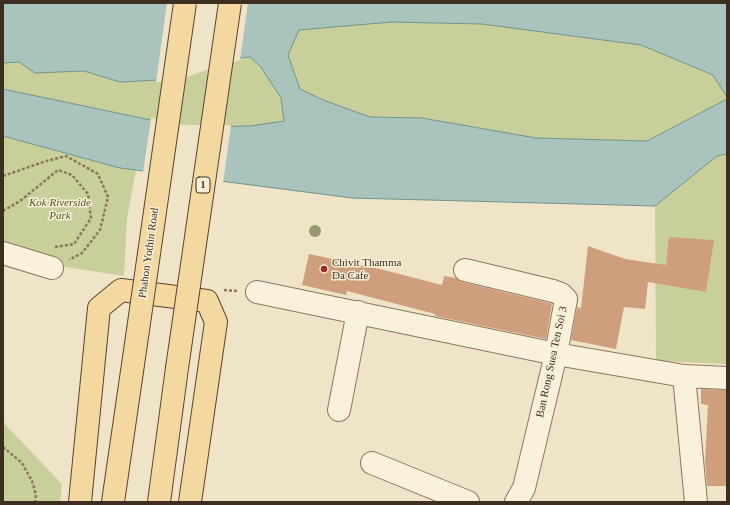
<!DOCTYPE html>
<html>
<head>
<meta charset="utf-8">
<style>
	body { margin:0 }
	#map { position:relative; width:730px; height:505px; overflow:hidden; background:#f0e4c8; font-family:Georgia,serif }
	canvas { display:block }
	.frame { position:absolute; inset:0; border:4px solid #3d2e20; pointer-events:none }
</style>
</head>
<body>
<div id="map">
<canvas width="730" height="505"></canvas>
<div class="frame"></div>
</div>
<script>
const ctx = document.querySelector('canvas').getContext('2d');
ctx.lineJoin = 'round';
function fill(path, color) { ctx.fillStyle = color; ctx.fill(path, 'evenodd'); }
const toPath = rows => new Path2D(rows.map(r => 'M' + r).join(''));
function strokePath(path, color, width, dash) { ctx.strokeStyle = color; ctx.lineWidth = width; ctx.lineCap = dash ? 'butt' : 'round'; ctx.setLineDash(dash || []); ctx.stroke(path); }
function label(font, color, halo, rows, align = 'center') {
  ctx.font = font + ' Georgia,serif'; ctx.lineWidth = 3; ctx.setLineDash([]); ctx.textBaseline = 'middle'; ctx.strokeStyle = halo; ctx.fillStyle = color; for (const [text, x, y, turn = 0] of rows) {
    ctx.save(); ctx.translate(x, y); ctx.rotate((+turn || 0) * Math.PI / 180); ctx.textAlign = isNaN(turn) ? turn : align; if (halo) ctx.strokeText(text, 0, 0); ctx.fillText(text, 0, 0); ctx.restore();
  }
}
fill(toPath([
	[392,22,482,24,641,45,713,75,727,97,727,99,647,141,536,138,422,118,370,117,323,100,300,89,288,55,299,30],
	[250,57,261,67,281,98,284,121,250,126,184,127,3,89,3,63,19,61,35,73,84,71,120,82,177,79],
	[3,136,120,168,136,170,127,219,124,276,26,261,3,252],
	[727,154,727,364,656,361,655,206,717,156],
	[3,422,62,484,60,502,3,502]
]), '#c9cf9b');
const water = toPath([
	[3,3,727,3,727,97,713,75,641,45,482,24,392,22,299,30,288,55,300,89,323,100,370,117,422,118,536,138,647,141,727,99,727,154,717,156,655,206,352,198,120,168,3,136,3,89,184,127,250,126,284,121,281,98,261,67,250,57,220,61,177,79,120,82,84,71,35,73,19,62,3,63,3,3]
]);
fill(water, '#a9c4bc');
strokePath(water, '#6f938a', 1);
fill(toPath([
	[167,3,248,3,240,60,221,63,178,81,156,82],
	[151,118,184,125,231,125,223,183,143,173]
]), '#f0e4c8');
fill(toPath([
	[669,237,714,240,706,292,648,282,645,309,624,307,616,349,571,340,577,307,581,308,588,246,625,259,666,265],
	[309,254,380,269,442,285,444,276,456,278,462,282,549,303,552,304,546,339,435,316,435,314,347,291,346,295,302,285],
	[701,389,727,390,727,486,707,486,705,461,708,405,701,404]
]), '#cf9f7d');
const minor = toPath([
	[3,253,52,268],
	[465,270,553,291,561,294,566,299,556,354,524,488,516,502],
	[257,292,556,354,684,376,727,378],
	[684,376,696,502],
	[339,410,358,312],
	[372,463,468,502]
]);
const major = toPath([
	[80,502,99,308,121,290,207,301,216,322,190,502],
	[113,502,138,330],
	[159,502,177,368]
]);
strokePath(minor, '#8d765c', 24);
strokePath(major, '#5b4430', 24);
strokePath(toPath([
	[3,176,46,161,66,156,98,174,108,197,100,230,82,253,69,260],
	[3,211,20,201,58,170,72,175,88,194,91,218,74,244,55,247],
	[224,290,237,291],
	[3,447,22,463,32,481,36,495,35,502]
]), '#8d765c', 2.5, [3, 2]);
strokePath(minor, '#faf1dc', 22);
strokePath(major, '#f3d9a0', 22);
const majorBridge = toPath([
	[138,330,185,3],
	[177,368,230,3]
]);
strokePath(majorBridge, '#5b4430', 24, []);
strokePath(majorBridge, '#f3d9a0', 22);
ctx.fillStyle = '#96986f';
for (const [x, y] of [
	[315,231]
]) { ctx.beginPath(); ctx.arc(x, y, 6, 0, 2 * Math.PI); ctx.fill(); }
for (const [x, y, r, color] of [
	[324,269,4,"#9e2a2b"]
]) { const dot = new Path2D(); dot.arc(x, y, r, 0, 2 * Math.PI); ctx.fillStyle = color; ctx.fill(dot); strokePath(dot, '#f7eed8', 1.5); }
for (const [x, y, w] of [
	[203,185,14]
]) { const box = new Path2D(); box.roundRect(x - w / 2, y - 8, w, 16, 3); ctx.fillStyle = '#f7eed8'; ctx.fill(box); strokePath(box, '#3d2e20', 1); }
label('bold 10px', '#3d2e20', null, [
	["1",203,185]
]);
label('italic 11px', '#4d5a26', '#f7eed8', [
	["Kok Riverside",60,203],
	["Park",60,216]
]);
label('11px', '#3d2e20', '#f7eed8', [
	["Phahon Yothin Road",149,253,-82],
	["Ban Rong Suea Ten Soi 3",552,362,-78]
]);
label('11px', '#3d2e20', '#f7eed8', [
	["Chivit Thamma",332,263],
	["Da Cafe",332,276]
], 'left');
</script>
</body>
</html>
